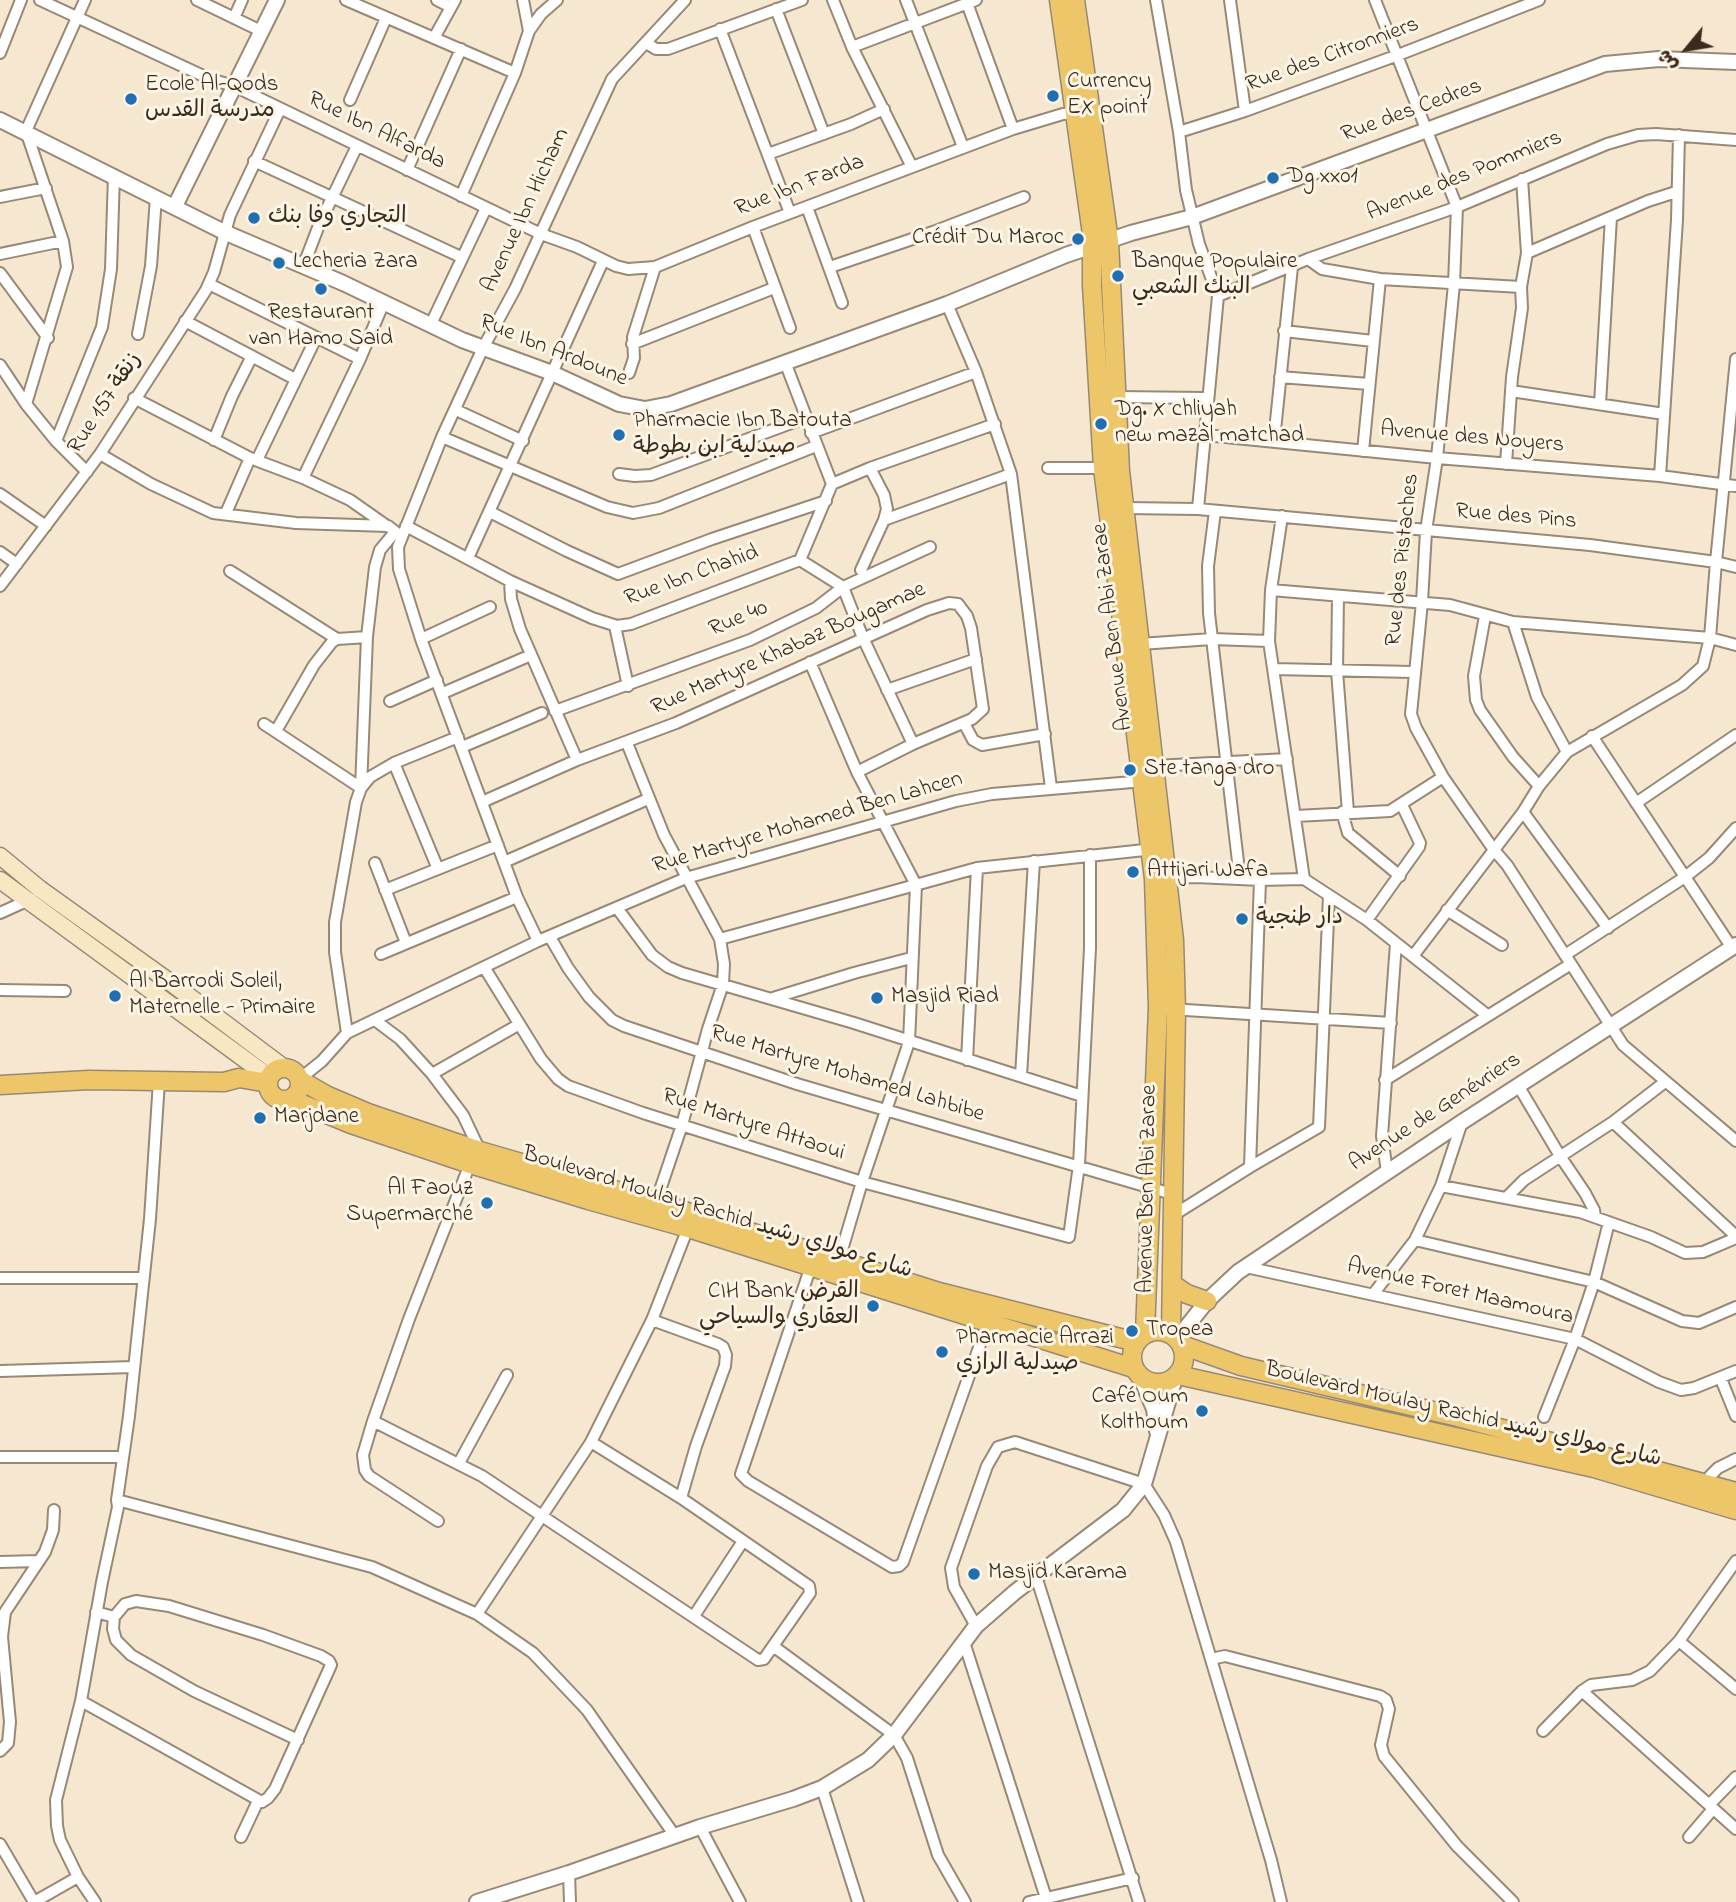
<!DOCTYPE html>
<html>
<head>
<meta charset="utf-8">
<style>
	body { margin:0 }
	#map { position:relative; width:1736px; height:1902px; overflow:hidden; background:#f6e8d0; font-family:"Indie Flower","Playpen Sans Arabic",sans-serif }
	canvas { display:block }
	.north { position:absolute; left:1652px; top:14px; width:70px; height:70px; -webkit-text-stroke:5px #fcf5e5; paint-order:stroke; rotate:240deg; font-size:19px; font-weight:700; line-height:28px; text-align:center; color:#3b2a1e }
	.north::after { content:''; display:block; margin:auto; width:24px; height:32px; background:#3b2a1e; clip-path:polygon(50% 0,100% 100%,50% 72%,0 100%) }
</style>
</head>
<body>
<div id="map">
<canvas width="1736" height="1902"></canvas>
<div class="north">ش</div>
</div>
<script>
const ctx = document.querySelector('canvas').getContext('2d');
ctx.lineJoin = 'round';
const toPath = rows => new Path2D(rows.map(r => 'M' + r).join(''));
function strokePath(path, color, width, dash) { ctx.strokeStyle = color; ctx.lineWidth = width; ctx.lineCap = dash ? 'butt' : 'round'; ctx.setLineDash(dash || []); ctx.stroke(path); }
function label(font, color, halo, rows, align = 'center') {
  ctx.font = font + ' "Indie Flower","Playpen Sans Arabic",sans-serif'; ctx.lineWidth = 6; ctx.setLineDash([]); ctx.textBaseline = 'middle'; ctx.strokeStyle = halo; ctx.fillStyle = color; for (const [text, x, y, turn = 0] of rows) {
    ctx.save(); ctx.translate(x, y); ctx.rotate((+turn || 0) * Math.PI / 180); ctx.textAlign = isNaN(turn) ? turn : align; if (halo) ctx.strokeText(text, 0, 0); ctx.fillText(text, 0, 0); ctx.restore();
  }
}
const minor = toPath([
	[40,0,210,79,234,86,541,234,577,247,616,266,628,269,655,267,753,227,1013,129,1063,114,1075,113],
	[197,0,261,31],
	[346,0,515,73],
	[437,0,451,7],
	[523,0,529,31],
	[833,0,852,47,912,167],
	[906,0,963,147],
	[1156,0,1179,132,1186,190,1199,244,1218,296,1198,509],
	[1230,0,1245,111],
	[1375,0,1457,207,1454,284,1437,458,1426,531,1422,602,1411,714,1416,728,1443,777,1494,850,1507,865,1565,955],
	[967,3,1013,129],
	[776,9,824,134],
	[234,18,242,0],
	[720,29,790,213],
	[434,38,455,0],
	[646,43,656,49,668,49,802,0],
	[852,47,976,0],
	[0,53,21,0],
	[350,100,386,18],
	[1179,132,1245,111,1398,55,1539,0],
	[768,154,851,124,884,109],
	[254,161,461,257],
	[407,170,461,49],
	[461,196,515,73,529,31,541,14,557,0],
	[0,197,46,188],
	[807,207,842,303],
	[753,227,790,328],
	[1527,253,1648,201,1676,192],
	[0,254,63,241],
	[1308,259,1322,269,1380,279,1521,287],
	[303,267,319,225,357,146],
	[830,267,933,232,1024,197],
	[0,273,48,338],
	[209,284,360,359],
	[1218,296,1308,259,1457,207,1607,144,1638,135,1656,134,1736,140],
	[947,304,976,372,1011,474,1051,788],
	[185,321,295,379],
	[431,324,486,208],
	[1284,331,1373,341],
	[138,334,151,266,156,197],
	[632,344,774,288],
	[0,365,26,404,56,441,87,472],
	[629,373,634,358,633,337,655,267],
	[1280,377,1369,384],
	[1511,391,1664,414],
	[1115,397,1206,398],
	[134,398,250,458,303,478,350,500,387,526],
	[26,404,67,267,63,241,26,131,85,0],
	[1600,404,1611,217],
	[456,410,523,441],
	[811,433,976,372],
	[1205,435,1437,458,1660,476,1736,486],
	[442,437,607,507,633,513,659,508,816,446],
	[214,440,232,396,252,356],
	[1274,440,1292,267],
	[56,441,102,327,111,269,114,175],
	[1363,451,1380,279],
	[100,454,151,484,213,513,296,523,388,526,402,537],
	[257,460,316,338],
	[1506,464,1512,377,1522,308,1521,287,1527,253,1522,179],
	[1048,468,1103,468],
	[619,474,635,476,651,475,805,418],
	[1660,476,1677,220,1679,135],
	[303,478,360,359,384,302],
	[832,484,870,468,995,424],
	[0,494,46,526],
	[1125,508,1198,509,1590,545,1716,562,1736,567],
	[1215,511,1208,566,1209,613,1240,879],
	[490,512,567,551,618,574,712,539,826,501],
	[226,513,250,458],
	[1282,516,1271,590,1269,641,1304,879],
	[884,520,1011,474],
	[406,526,510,581,592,618,617,626,631,624,800,560,832,484,785,362],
	[0,552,17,564],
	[468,558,603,261],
	[800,560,843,587,863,638,913,744],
	[861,570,884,520,887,509,884,495,870,468],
	[230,571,337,639],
	[510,581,511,599,520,629,577,760],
	[0,586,100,454,206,290,214,272,230,215,280,109],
	[1271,590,1450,605,1513,622,1710,638,1736,645],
	[1338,597,1337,671,1348,812],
	[1485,616,1474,676,1476,700,1480,710,1513,757,1539,786],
	[1513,622,1537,697,1567,752],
	[615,626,628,686],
	[421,639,490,607],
	[1140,644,1212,639,1269,641],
	[810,662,857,772,916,885,909,1042,862,1182,839,1260],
	[1273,669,1413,672],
	[887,690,976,659],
	[443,693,531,655],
	[390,701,437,680],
	[555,711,750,640,816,608,843,587,930,547],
	[964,723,973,740,982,745,1045,734],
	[264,724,361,788],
	[276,731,314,665,332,642,337,639,367,637],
	[1592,736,1732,948],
	[627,743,664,835,720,939,724,964,723,984,708,1029,682,1125,656,1202],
	[462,747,542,713],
	[394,763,438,869],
	[1155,766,1287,759],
	[361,788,367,637,375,567,380,550,395,532],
	[482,802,577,760,676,723,927,610,949,603,958,604,967,616,971,628,983,709,972,719,913,744,857,772],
	[1636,803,1736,735],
	[1342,812,1348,833,1400,876],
	[1523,812,1608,928],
	[1296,816,1390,811,1443,777],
	[504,862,648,799],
	[375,863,406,943],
	[1163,878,1196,877,1260,880,1304,879],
	[1304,879,1367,920,1487,1015],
	[385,890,498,845],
	[617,908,652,955,668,967,682,973,854,1023,1082,1096],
	[1447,910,1502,945],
	[0,913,31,899],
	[1367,920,1419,847,1420,843,1402,805],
	[550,937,568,968,589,997,612,1020,624,1026,797,1084,1172,1194],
	[720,939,977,868,1154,849],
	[538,941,517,897,421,639,399,569,398,547,442,437,483,348,515,289,612,79,685,0],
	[381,954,517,897],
	[1413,956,1523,812,1539,786,1567,752,1682,685,1703,666,1710,638,1716,562,1736,359],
	[1571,964,1623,1045,1736,1141],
	[484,967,541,1059,558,1079,568,1086,643,1113,862,1182,1069,1237,1079,1165,1090,948,1090,855],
	[0,990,65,991],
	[773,998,854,973,911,958],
	[1170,1009,1391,1023],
	[376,1021,400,1039,432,1074,463,1115,480,1151],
	[347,1033,335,952,335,922,356,802,361,788,370,777,394,763,458,737],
	[967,1060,977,868],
	[432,1074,518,1025],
	[299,1076,307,1073,322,1061,347,1033,538,941,686,878,956,801,992,794,1144,781],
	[1021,1076,1034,861],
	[1385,1080,1571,964,1565,955,1685,877,1709,858,1736,828],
	[1519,1087,1560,1156,1585,1193,1594,1210,1595,1217],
	[1613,1122,1736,1236],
	[1250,1167,1260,880],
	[1387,1172,1382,1136,1396,943],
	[1441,1186,1580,1212,1651,1237,1685,1253,1703,1252,1736,1238],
	[1506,1198,1524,1180,1613,1122,1665,1082],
	[1172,1216,1250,1167,1319,1127,1329,896],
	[1415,1240,1594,1282,1682,1321,1699,1323,1736,1307],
	[811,1266,741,1474,748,1481,892,1567,899,1566,903,1562,988,1322],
	[1246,1267,1575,1339,1659,1382,1681,1390,1694,1388,1736,1371],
	[0,1278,142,1278],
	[1374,1293,1415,1240,1441,1186,1462,1122],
	[652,1320,718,1344,723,1347,726,1355,725,1366,696,1446,681,1498],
	[0,1371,134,1367],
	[1721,1379,1736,1416],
	[1544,1417,1575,1339,1594,1282,1609,1222],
	[373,1421,482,1476,758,1660,764,1659,810,1593,809,1586,681,1498,591,1442],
	[0,1457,123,1457],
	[459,1463,507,1375],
	[1708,1484,1710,1476,1718,1468,1736,1459],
	[117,1500,372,1567,477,1614,533,1653,587,1710,675,1836],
	[438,1521,369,1476,365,1470,363,1455,373,1421,409,1319,470,1164],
	[1736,1561,1679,1641,1650,1671,1632,1680,1591,1685,1582,1691,1736,1829],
	[0,1562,38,1561],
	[1036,1576,1139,1902],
	[477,1614,591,1442,652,1320,688,1228],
	[694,1616,743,1541],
	[114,1617,113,1629,116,1640,131,1655,194,1691,298,1740],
	[976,1626,954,1587,951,1568,987,1466,998,1447,1015,1442,1144,1484,1164,1515,1176,1542,1271,1860,1281,1902],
	[1679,1641,1736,1689],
	[964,1642,1046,1898],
	[773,1646,894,1735,907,1758,938,1855,965,1902],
	[1211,1659,1225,1656,1380,1696,1386,1700,1389,1709,1381,1745,1384,1756,1457,1846,1513,1902],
	[81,1701,262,1802,268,1798,275,1789,331,1665,329,1661,321,1656,263,1635,169,1606,136,1601,125,1604,114,1617,96,1612],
	[1543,1731,1582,1691],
	[0,1751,8,1743,10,1722,2,1637,5,1612,45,1552,53,1530,54,1510],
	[822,1788,858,1902],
	[1709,1805,1736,1777],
	[700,1827,740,1902],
	[241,1837,258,1801],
	[1689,1837,1713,1809],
	[0,1844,34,1902],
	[569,1873,570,1902],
	[34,1902,78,1877],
	[95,1902,78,1877,60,1840,57,1826,56,1800,81,1701,102,1582,118,1507,117,1500,129,1416,150,1219,159,1081],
	[1029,1902,1133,1878]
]);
const tertiary = toPath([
	[0,120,224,232,343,283,462,340,552,373,619,404,645,409,671,404,947,304,1066,255,1131,233,1192,217,1605,64,1659,59,1736,62],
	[175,206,277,0],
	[1177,1339,1207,1301,1238,1272,1462,1122,1736,945],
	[1141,1378,1154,1409,1157,1431],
	[477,1902,569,1873,700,1827,793,1799,822,1788,868,1760,894,1735,976,1626,1015,1592,1123,1510,1144,1484,1175,1378]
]);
const secondary = toPath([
	[0,856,40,889,174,985,283,1067],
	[0,880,269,1077]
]);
const primary = toPath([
	[1059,0,1092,234,1092,285,1103,468,1154,879,1158,1007,1145,1333],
	[1075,0,1109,241,1120,471,1174,940,1176,1009,1171,1334],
	'268 1084a16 16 0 1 1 32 0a16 16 0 1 1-32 0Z',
	[300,1080,328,1096,368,1113,480,1151,656,1202,939,1292,1136,1342],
	[0,1085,89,1080,224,1082,239,1078,268,1083],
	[290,1099,351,1124,470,1164,588,1200,688,1228,1133,1368],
	[1172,1284,1187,1294,1207,1301],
	'1132 1357a26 26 0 1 1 52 0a26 26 0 1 1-52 0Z',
	[1182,1345,1241,1366,1458,1417,1736,1492],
	[1178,1375,1594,1468,1736,1510]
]);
strokePath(minor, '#988977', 14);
strokePath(tertiary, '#988977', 18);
strokePath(secondary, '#988977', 19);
strokePath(primary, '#988977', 21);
strokePath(minor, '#fff', 10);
strokePath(tertiary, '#fff', 14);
strokePath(secondary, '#f7e8c3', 16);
strokePath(primary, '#ecc669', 18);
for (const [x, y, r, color] of [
	[1053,96,7,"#1f6fb2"],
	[131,99,7,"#1f6fb2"],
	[1273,178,7,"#1f6fb2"],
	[254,218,7,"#1f6fb2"],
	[1078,239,7,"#1f6fb2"],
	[279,263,7,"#1f6fb2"],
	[1118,276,7,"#1f6fb2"],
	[321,289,7,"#1f6fb2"],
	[1101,424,7,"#1f6fb2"],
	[619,435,7,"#1f6fb2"],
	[1130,770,7,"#1f6fb2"],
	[1133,872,7,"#1f6fb2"],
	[1242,919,7,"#1f6fb2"],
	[115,996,7,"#1f6fb2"],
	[877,998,7,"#1f6fb2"],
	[260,1118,7,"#1f6fb2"],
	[487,1203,7,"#1f6fb2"],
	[873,1306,7,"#1f6fb2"],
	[1132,1331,7,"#1f6fb2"],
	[942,1352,7,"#1f6fb2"],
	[1202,1411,7,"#1f6fb2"],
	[974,1574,7,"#1f6fb2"]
]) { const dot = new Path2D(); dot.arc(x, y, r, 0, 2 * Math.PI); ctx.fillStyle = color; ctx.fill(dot); strokePath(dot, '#fcf5e5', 2.5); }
label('23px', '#3b2a1e', '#fcf5e5', [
	["Rue des Citronniers",1333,56,-20],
	["Rue des Cedres",1412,112,-20],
	["Rue Ibn Alfarda",376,132,26],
	["Avenue des Pommiers",1465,177,-22],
	["Rue Ibn Farda",800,187,-21],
	["Avenue Ibn Hicham",527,211,-65],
	["Rue Ibn Ardoune",553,352,22],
	["Rue 157 زنقة",106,404,-57],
	["Avenue des Noyers",1472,439,5],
	["Rue des Pins",1516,518,5],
	["Rue des Pistaches",1404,560,-84],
	["Rue Ibn Chahid",692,577,-20],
	["Rue 40",739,620,-23],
	["Avenue Ben Abi Zarae",1114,627,-97],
	["Rue Martyre Khabaz Bougamae",789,650,-24],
	["Rue Martyre Mohamed Ben Lahcen",808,824,-16],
	["Rue Martyre Mohamed Lahbibe",847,1075,17],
	["Avenue de Genévriers",1436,1113,-33],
	["Rue Martyre Attaoui",753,1126,18],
	["Avenue Ben Abi Zarae",1149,1189,-89],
	["Boulevard Moulay Rachid شارع مولاي رشيد",717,1214,17],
	["Avenue Foret Maamoura",1460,1293,13],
	["Boulevard Moulay Rachid شارع مولاي رشيد",1463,1416,13]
]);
label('23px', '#3b2a1e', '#fcf5e5', [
	["Currency",1067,83],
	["EX point",1067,109],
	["Ecole Al-Qods",145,86],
	["مدرسة القدس",145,112],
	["Dg xx01",1287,178],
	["التجاري وفا بنك",268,218],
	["Crédit Du Maroc",1064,239,"right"],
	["Lecheria Zara",293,263],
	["Banque Populaire",1132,263],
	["البنك الشعبي",1132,289],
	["Restaurant",321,314,"center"],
	["van Hamo Said",321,340,"center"],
	["Dg. X chliyah",1115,411],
	["new mazal matchad",1115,437],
	["Pharmacie Ibn Batouta",633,422],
	["صيدلية ابن بطوطة",633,448],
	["Ste tanga dro",1144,770],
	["Attijari Wafa",1147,872],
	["دار طنجية",1256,919],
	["Al Barrodi Soleil,",129,983],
	["Maternelle - Primaire",129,1009],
	["Masjid Riad",891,998],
	["Marjdane",274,1118],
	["Al Faouz",473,1190,"right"],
	["Supermarché",473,1216,"right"],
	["CIH Bank القرض",859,1293,"right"],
	["العقاري والسياحي",859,1319,"right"],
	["Tropea",1146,1331],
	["Pharmacie Arrazi",956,1339],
	["صيدلية الرازي",956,1365],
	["Café Oum",1188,1398,"right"],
	["Kolthoum",1188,1424,"right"],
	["Masjid Karama",988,1574]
], 'left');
</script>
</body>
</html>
